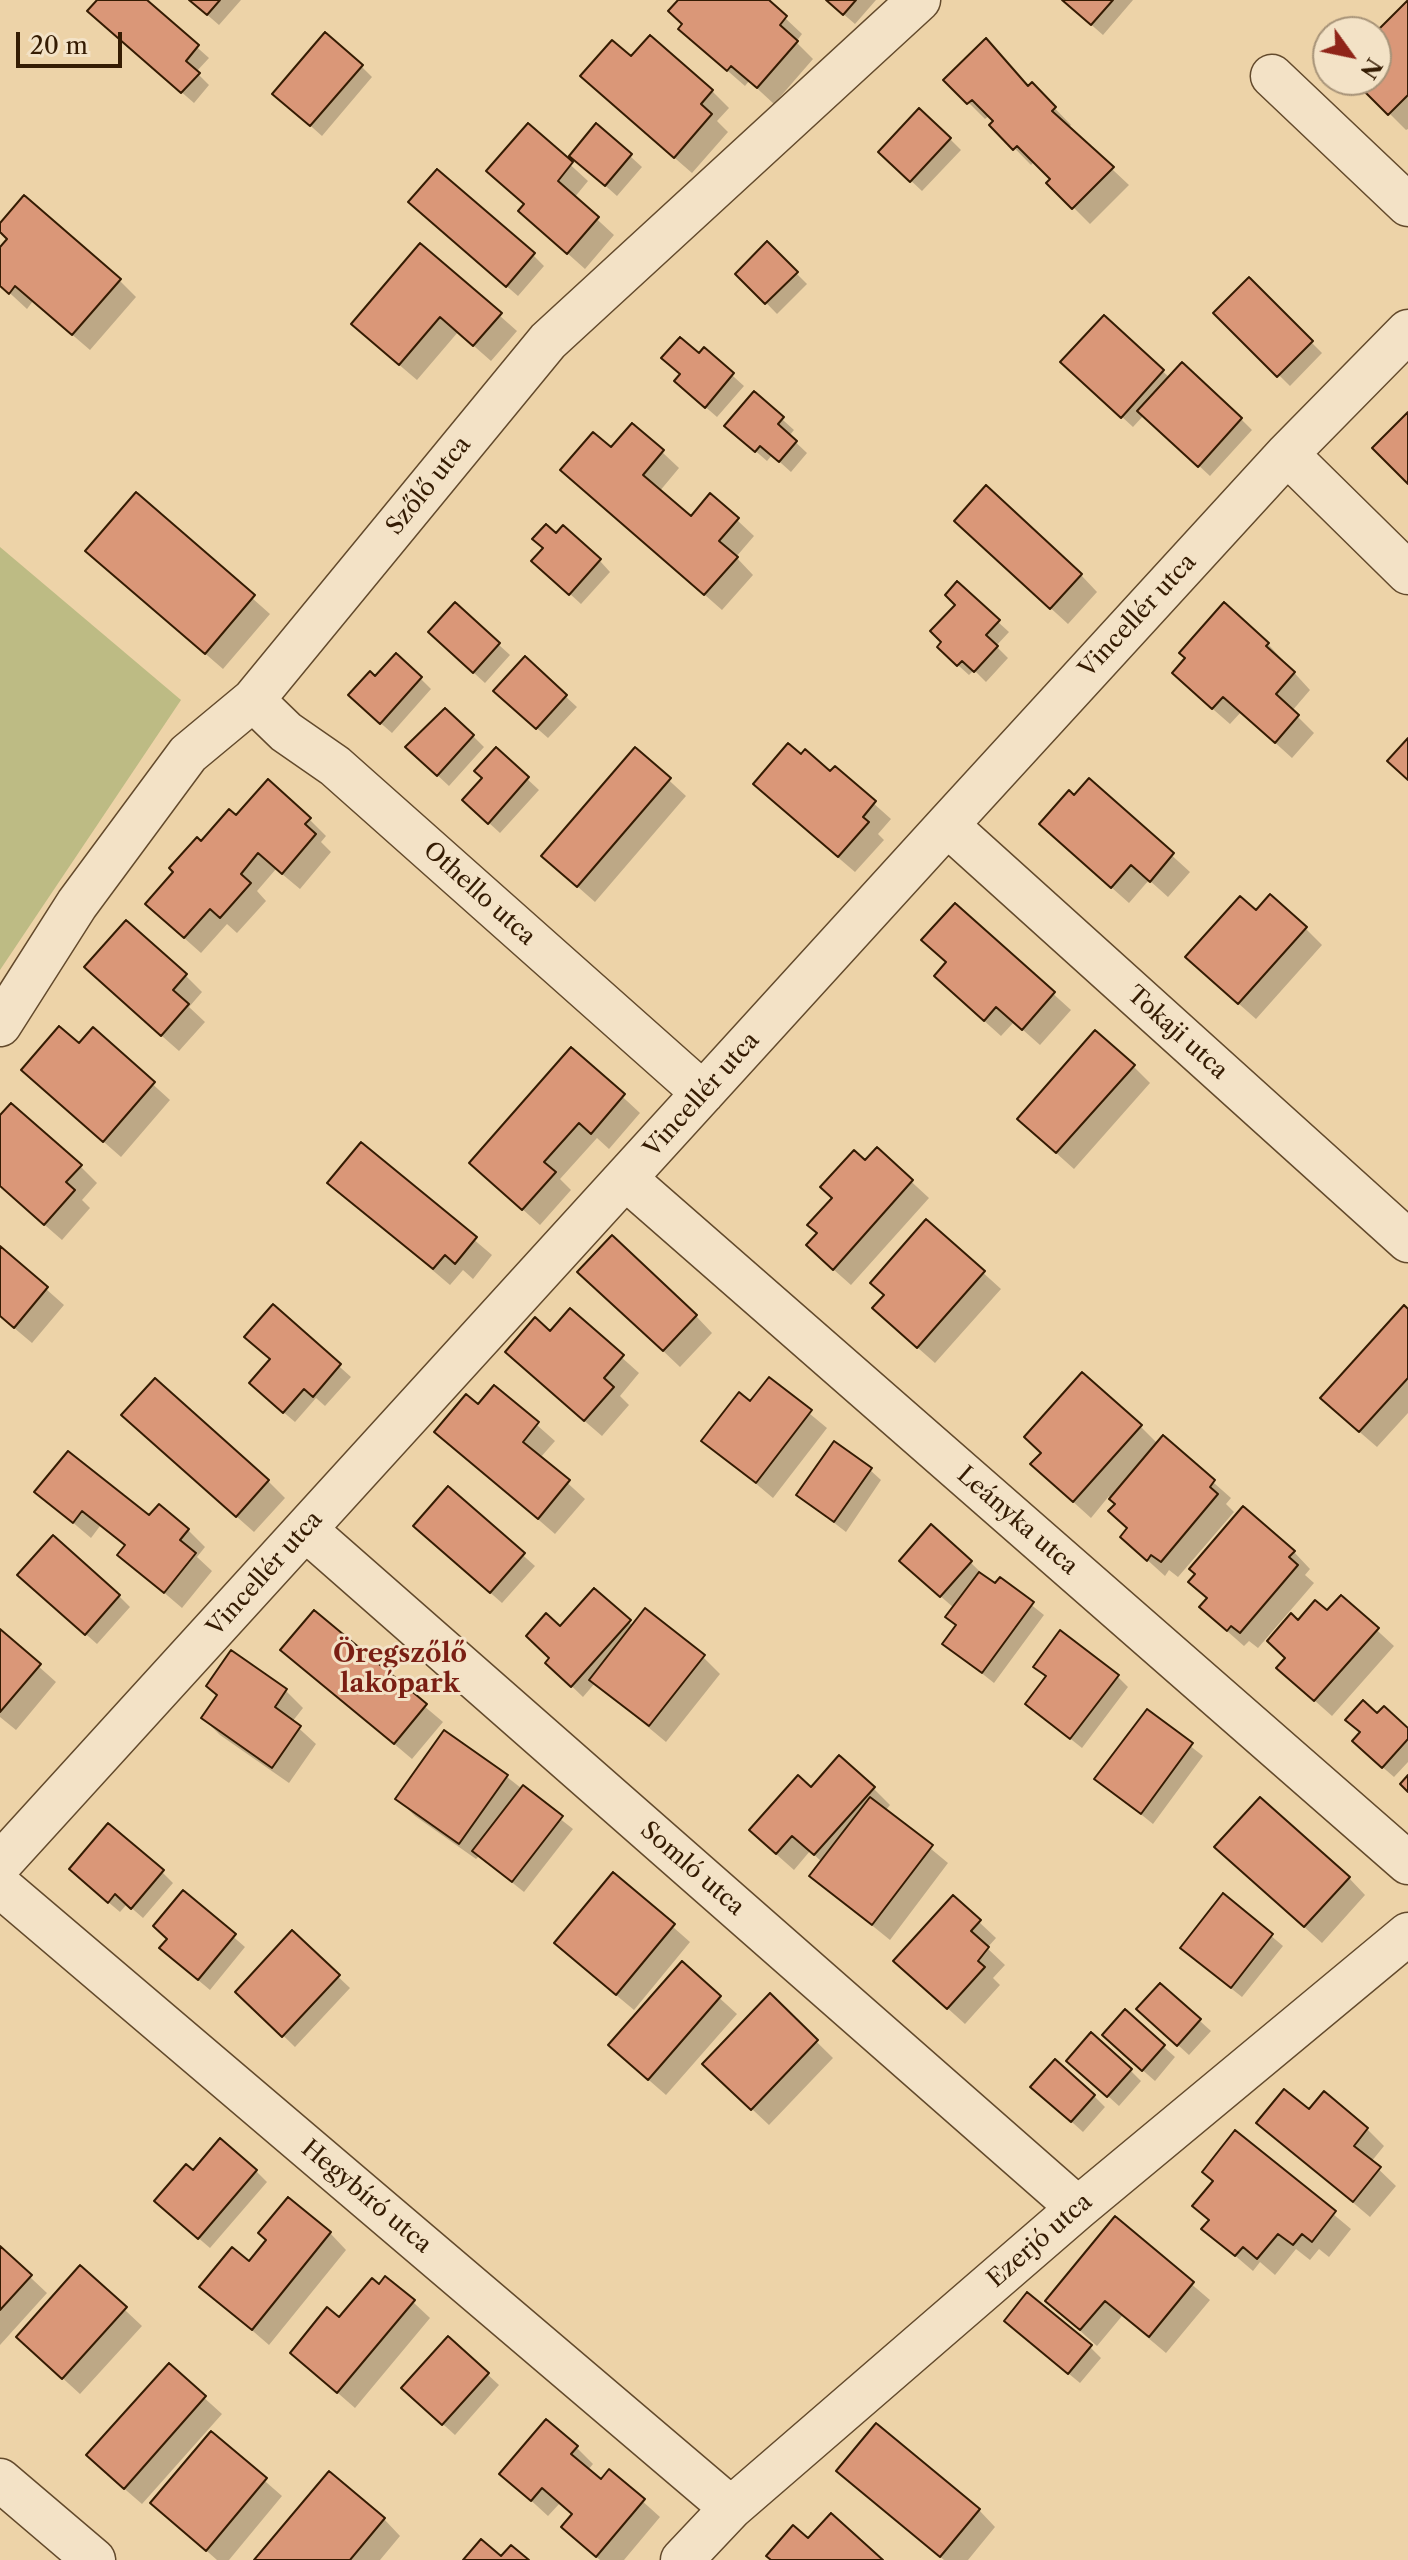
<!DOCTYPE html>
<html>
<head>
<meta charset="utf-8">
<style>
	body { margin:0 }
	#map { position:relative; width:1408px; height:2560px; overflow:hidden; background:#edd3a8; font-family:"Libre Caslon Text",serif }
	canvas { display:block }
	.north { position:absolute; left:1312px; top:16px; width:80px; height:80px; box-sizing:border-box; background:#f3e2c6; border:2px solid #a79378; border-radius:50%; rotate:123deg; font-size:22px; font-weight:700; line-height:32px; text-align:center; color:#351c03 }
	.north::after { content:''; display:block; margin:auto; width:28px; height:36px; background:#8f2418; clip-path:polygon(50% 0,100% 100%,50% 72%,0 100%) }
	.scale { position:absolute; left:16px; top:32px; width:106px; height:36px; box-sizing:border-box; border:4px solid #351c03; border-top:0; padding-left:10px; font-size:24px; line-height:28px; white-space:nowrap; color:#351c03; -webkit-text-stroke:6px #f3e2c6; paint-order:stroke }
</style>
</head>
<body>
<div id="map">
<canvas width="1408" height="2560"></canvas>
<div class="north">N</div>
<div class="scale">20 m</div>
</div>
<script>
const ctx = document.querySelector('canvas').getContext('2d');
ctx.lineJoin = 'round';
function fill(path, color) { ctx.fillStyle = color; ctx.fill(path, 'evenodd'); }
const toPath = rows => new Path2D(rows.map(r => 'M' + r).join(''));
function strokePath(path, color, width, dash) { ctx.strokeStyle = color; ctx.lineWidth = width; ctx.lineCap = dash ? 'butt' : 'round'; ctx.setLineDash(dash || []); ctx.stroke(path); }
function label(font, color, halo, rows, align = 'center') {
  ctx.font = font + ' "Libre Caslon Text",serif'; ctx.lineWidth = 6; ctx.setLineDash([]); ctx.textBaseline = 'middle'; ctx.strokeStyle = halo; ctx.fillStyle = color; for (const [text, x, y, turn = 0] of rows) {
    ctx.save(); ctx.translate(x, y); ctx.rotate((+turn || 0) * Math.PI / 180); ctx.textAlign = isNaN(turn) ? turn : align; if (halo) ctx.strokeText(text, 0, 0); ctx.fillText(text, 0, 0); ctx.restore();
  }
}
fill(toPath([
	[0,547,181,700,0,970]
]), '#bdbb84');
fill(toPath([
	[100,0,144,0,209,58,196,72,209,85,194,103,101,22],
	[190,0,241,0,219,25],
	[680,0,766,0,802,34,796,42,813,59,774,104,749,81,745,86,698,45,684,25],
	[827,0,876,0,855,24],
	[1063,0,1133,0,1103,35],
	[1408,3,1408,129,1406,130,1356,80,1376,80,1376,35],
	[986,40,1030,88,1032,85,1071,125,1068,128,1129,185,1090,224,1049,183,1053,179,1035,161,1031,165,992,125,996,121,990,115,985,119,946,80],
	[631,59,712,91,729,108,717,121,728,132,692,173,600,93],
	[361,66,372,77,322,136,286,104],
	[528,126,588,181,574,198,614,235,585,269,520,211,526,205],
	[597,126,642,167,617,196,583,166],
	[950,139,961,150,922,191,892,163],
	[422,213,533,255,544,266,518,296],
	[0,226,120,281,136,297,90,350,33,301,27,309,0,284,0,250,9,239],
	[767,244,807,284,777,314,738,274],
	[421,246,517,331,491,361,458,332,417,380,370,340],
	[1249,280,1322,353,1290,386,1216,313],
	[1104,318,1170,378,1241,419,1252,430,1210,476,1144,415,1133,427,1074,373],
	[704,350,744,386,717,417,688,392],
	[754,394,794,430,789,436,807,453,791,472,772,455,767,461,738,436],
	[611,450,662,452,679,468,659,492,691,519,737,520,754,536,736,557,753,575,722,610,563,470],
	[136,495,270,614,223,669,105,567],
	[973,537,1081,575,1097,592,1068,624],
	[600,561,610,572,581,604,545,571],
	[455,605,510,655,485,683,441,643],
	[1224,605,1268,644,1310,690,1292,711,1314,733,1292,758,1241,712,1230,724,1191,690],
	[998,622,1009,632,996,646,1008,658,986,682,974,670,969,675,950,658],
	[525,659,577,707,548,738,507,702],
	[420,678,431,689,392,733,361,706,376,679],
	[428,724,473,736,484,747,449,786,407,747],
	[496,750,539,790,500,833,476,811],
	[636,750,686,796,595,902,561,872],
	[801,757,830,773,835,769,891,819,878,834,884,840,855,872,772,801],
	[1090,781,1190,872,1168,897,1149,880,1129,903,1058,840,1074,798],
	[236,818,309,819,326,836,321,842,331,852,300,889,276,869,257,891,266,901,237,933,227,924,201,953,165,921,176,872,202,843],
	[955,905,1071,1010,1040,1045,1014,1022,1001,1036,953,993,948,963],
	[1256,913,1305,928,1322,945,1256,1019,1205,974],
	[185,975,202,992,189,1007,205,1022,179,1051,103,984],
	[93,1030,170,1100,121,1157,40,1086],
	[572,1050,640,1113,609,1149,597,1138,560,1179,571,1190,540,1225,489,1179],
	[1133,1066,1150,1083,1074,1169,1036,1135],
	[0,1118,80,1166,97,1183,82,1200,90,1208,62,1240,0,1186],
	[361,1144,492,1255,473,1279,463,1270,450,1285,330,1183],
	[877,1150,929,1198,851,1285,825,1262,865,1163],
	[927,1222,1001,1289,935,1363,892,1325,886,1296],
	[0,1248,64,1305,32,1343,0,1316],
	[597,1288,696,1316,712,1333,680,1367],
	[273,1307,351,1377,325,1406,316,1398,295,1422,262,1394,272,1360],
	[570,1311,639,1373,620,1396,629,1405,602,1436,524,1369],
	[1408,1311,1408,1413,1377,1447,1340,1415],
	[769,1380,827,1428,773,1498,704,1440,751,1404],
	[495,1388,555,1441,540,1458,585,1499,555,1534,437,1432,479,1407],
	[1140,1426,1158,1444,1163,1438,1231,1498,1226,1504,1234,1512,1178,1577,1169,1570,1165,1576,1122,1537,1129,1529,1109,1496,1091,1518,1050,1481],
	[141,1432,268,1481,285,1498,254,1532],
	[870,1470,881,1480,846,1532,798,1495],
	[448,1489,535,1566,502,1603,427,1537],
	[37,1492,188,1530,205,1547,197,1557,212,1571,182,1608,120,1555,126,1547,100,1526,91,1538],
	[1294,1552,1310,1569,1305,1575,1314,1583,1258,1648,1249,1641,1244,1646,1219,1624,1202,1607,1209,1600,1191,1582],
	[970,1562,995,1586,1000,1580,1044,1615,994,1683,945,1644,957,1627,948,1617,954,1608,913,1572],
	[31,1586,119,1596,130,1607,97,1644],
	[594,1590,633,1626,703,1657,720,1674,666,1742,595,1683,583,1697,559,1674,560,1629],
	[1342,1598,1394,1646,1332,1716,1296,1684,1287,1659,1298,1622,1327,1613],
	[314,1613,443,1722,412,1759,283,1650],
	[0,1632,56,1682,16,1730,0,1717],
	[231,1653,286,1691,303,1708,292,1722,316,1744,289,1783,220,1735,203,1718,219,1696],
	[1035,1666,1117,1676,1128,1687,1082,1748,1027,1704,1047,1678],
	[1147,1712,1203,1756,1153,1824,1097,1779],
	[1378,1715,1408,1731,1408,1762,1394,1777,1365,1752],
	[507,1777,573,1829,524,1892,479,1856,476,1859,415,1816,398,1799],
	[873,1788,890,1805,885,1811,948,1863,890,1940,811,1876,822,1862,810,1851,794,1870,768,1847,811,1790],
	[1234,1864,1349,1878,1365,1895,1322,1943],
	[162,1872,173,1883,143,1918,127,1904,120,1912,82,1880],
	[614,1875,690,1942,634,2010,573,1959],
	[183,1893,245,1947,210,1990,173,1959,169,1940],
	[1224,1896,1283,1946,1242,1997,1194,1959],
	[979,1922,996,1938,987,1948,1005,1965,993,1978,1000,1985,965,2024,913,1977],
	[292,1933,350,1988,295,2047,238,1992],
	[682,1964,737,2014,666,2095,627,2061],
	[1160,1985,1211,2031,1189,2055,1150,2020],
	[770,1996,833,2058,769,2125,721,2080],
	[1125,2012,1175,2057,1155,2081,1115,2046],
	[1130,2070,1141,2081,1119,2106,1080,2071],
	[1094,2096,1105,2107,1083,2132,1044,2097],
	[1309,2112,1367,2129,1384,2146,1371,2162,1396,2186,1370,2217,1259,2123],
	[1236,2133,1351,2229,1329,2257,1319,2249,1310,2260,1296,2249,1275,2275,1260,2262,1253,2271,1204,2229,1210,2221,1195,2206,1215,2182],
	[256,2171,267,2182,210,2248,168,2212,194,2173],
	[1115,2219,1210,2300,1166,2353,1122,2316,1097,2346,1047,2301],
	[330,2233,346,2250,269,2345,202,2287,249,2263],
	[0,2249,47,2293,0,2345],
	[80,2268,142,2326,80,2394,35,2353],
	[413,2302,430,2318,355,2408,292,2353,340,2320],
	[1017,2331,1090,2347,1101,2358,1080,2383],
	[448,2338,499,2385,455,2435,415,2399],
	[169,2366,222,2414,142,2504,105,2472],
	[211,2434,282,2496,229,2560,217,2560,152,2503],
	[576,2447,593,2464,588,2470,601,2482,610,2472,660,2517,624,2560,600,2560,580,2543,573,2515,560,2503,548,2516,502,2474],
	[856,2487,979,2510,995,2527,968,2560,944,2560],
	[384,2519,400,2536,380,2560,257,2560]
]), '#0003');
const building = toPath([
	[97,0,147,0,199,45,186,61,200,73,181,93,87,11,97,0],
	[189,0,220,0,207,15,189,0],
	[678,0,769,0,787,16,780,25,798,41,757,88,731,66,727,71,678,29,682,24,668,11,678,0],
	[826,0,856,0,843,15,826,0],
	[1062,0,1113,0,1091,25,1062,0],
	[1408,0,1408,95,1388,115,1353,80,1376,80,1376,32,1408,0],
	[325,32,363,65,310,126,272,94,325,32],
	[650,35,713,90,701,104,712,114,674,158,580,76,612,40,631,56,650,35],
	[986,38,1028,86,1032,82,1056,107,1052,111,1114,167,1072,209,1046,183,1050,179,1017,146,1013,150,989,125,993,121,972,100,967,104,943,80,986,38],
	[919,108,951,138,910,182,878,152,919,108],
	[528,123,573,162,558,181,599,217,567,254,518,211,524,204,486,171,528,123],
	[596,123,632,154,605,186,569,156,596,123],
	[437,169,535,253,506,287,408,202,437,169],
	[24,195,121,279,72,335,15,286,9,294,0,286,0,247,7,239,0,232,0,223,24,195],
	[767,241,798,272,765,304,735,274,767,241],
	[420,243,502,313,473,346,440,317,399,365,351,324,420,243],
	[1249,277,1313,341,1277,377,1213,313,1249,277],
	[1104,315,1164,370,1121,418,1060,362,1104,315],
	[680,337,699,353,704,347,734,373,705,408,674,381,680,374,661,358,680,337],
	[1182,362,1242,418,1198,467,1137,411,1182,362],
	[754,391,784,417,778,424,797,441,779,462,760,446,755,452,724,426,754,391],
	[1408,412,1408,484,1372,448,1408,412],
	[632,423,664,450,643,475,691,516,710,493,739,518,719,541,738,557,704,595,560,470,593,432,611,447,632,423],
	[986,485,1082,574,1050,609,954,521,986,485],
	[136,492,255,595,205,654,85,551,136,492],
	[546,524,556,533,563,525,601,559,569,595,531,561,543,548,532,539,546,524],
	[957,581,1000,620,986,635,998,646,974,672,962,661,957,666,937,647,941,642,930,631,955,605,945,595,957,581],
	[455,602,500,643,473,673,428,632,455,602],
	[1224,602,1269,643,1266,646,1295,672,1276,694,1299,715,1275,743,1223,697,1212,709,1172,673,1185,658,1179,653,1224,602],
	[396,653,422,677,380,724,348,695,370,671,375,676,396,653],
	[525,656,567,695,536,729,493,691,525,656],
	[445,708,474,735,437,776,405,747,445,708],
	[1408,738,1408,780,1387,761,1408,738],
	[788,743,801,754,805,749,830,771,835,766,876,801,863,817,869,822,838,857,753,784,788,743],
	[496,747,529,777,488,824,462,800,482,778,474,771,496,747],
	[635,747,671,778,577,887,541,856,635,747],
	[1089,778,1174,853,1150,882,1131,865,1111,888,1039,824,1069,790,1074,795,1089,778],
	[268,779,311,818,305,824,316,834,282,874,258,853,241,874,251,883,220,918,210,909,184,938,145,904,173,872,169,868,197,837,201,841,229,809,236,815,268,779],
	[1270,894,1307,927,1238,1004,1185,957,1240,896,1256,910,1270,894],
	[955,903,1055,992,1022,1030,996,1007,984,1021,934,976,946,962,921,940,955,903],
	[126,920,187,974,173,990,189,1004,161,1036,84,967,126,920],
	[59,1026,79,1043,93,1027,155,1082,103,1142,21,1070,59,1026],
	[1095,1030,1135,1065,1056,1153,1017,1119,1095,1030],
	[571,1047,625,1094,591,1134,579,1123,544,1162,556,1172,522,1210,469,1163,571,1047],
	[11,1103,82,1165,66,1182,75,1190,44,1225,0,1186,0,1115,11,1103],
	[361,1142,477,1237,455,1264,445,1255,433,1269,327,1183,361,1142],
	[877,1147,913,1180,833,1270,806,1245,817,1233,807,1225,832,1198,820,1187,854,1150,865,1160,877,1147],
	[926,1219,985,1271,917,1348,872,1308,884,1295,870,1283,926,1219],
	[612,1235,697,1315,663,1351,577,1272,612,1235],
	[0,1246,48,1287,14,1328,0,1316,0,1246],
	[273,1304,341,1364,313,1397,304,1389,283,1413,249,1383,270,1359,244,1337,273,1304],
	[1404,1305,1408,1309,1408,1378,1359,1432,1320,1398,1404,1305],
	[570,1308,624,1355,604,1378,614,1387,584,1421,505,1352,535,1317,550,1331,570,1308],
	[1082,1372,1142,1425,1073,1502,1030,1464,1041,1453,1024,1437,1082,1372],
	[769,1377,812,1410,756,1483,701,1441,739,1392,750,1401,769,1377],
	[155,1378,269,1480,236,1517,121,1415,155,1378],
	[494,1385,539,1422,523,1442,570,1480,538,1519,434,1432,466,1394,478,1404,494,1385],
	[1163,1435,1215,1480,1210,1487,1218,1494,1161,1562,1151,1555,1147,1561,1120,1537,1127,1528,1108,1511,1115,1504,1109,1499,1163,1435],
	[834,1441,872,1468,834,1522,796,1495,834,1441],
	[68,1451,149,1515,159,1504,189,1529,180,1540,196,1553,164,1593,117,1555,125,1545,82,1511,73,1523,34,1492,68,1451],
	[448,1486,525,1553,490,1593,413,1526,448,1486],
	[1243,1506,1295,1551,1289,1557,1298,1565,1240,1633,1231,1626,1227,1631,1199,1607,1207,1598,1188,1582,1195,1574,1189,1569,1243,1506],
	[931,1524,972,1561,940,1597,899,1561,931,1524],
	[53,1535,120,1595,85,1635,17,1575,53,1535],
	[979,1572,995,1583,1000,1577,1034,1602,982,1673,942,1644,956,1625,945,1617,979,1572],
	[594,1588,631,1620,571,1687,545,1663,549,1658,526,1636,546,1613,560,1626,594,1588],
	[1341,1595,1379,1628,1314,1701,1276,1668,1285,1658,1267,1641,1291,1613,1298,1620,1315,1600,1327,1610,1341,1595],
	[645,1608,705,1655,649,1726,589,1680,645,1608],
	[314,1610,427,1704,394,1744,280,1650,314,1610],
	[0,1629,41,1664,0,1712,0,1629],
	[1060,1630,1119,1675,1070,1739,1025,1704,1046,1676,1033,1667,1060,1630],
	[231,1650,287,1689,275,1707,301,1726,272,1768,201,1718,217,1695,206,1686,231,1650],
	[1363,1700,1377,1713,1384,1706,1408,1728,1408,1739,1382,1768,1352,1741,1360,1732,1345,1720,1363,1700],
	[1147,1709,1193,1743,1141,1814,1094,1779,1147,1709],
	[444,1730,508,1775,459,1844,395,1799,444,1730],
	[839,1755,875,1787,814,1855,792,1836,776,1854,749,1830,798,1775,811,1787,839,1755],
	[1408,1775,1408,1792,1400,1784,1408,1775],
	[523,1785,563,1816,512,1882,472,1851,523,1785],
	[870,1797,933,1845,872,1925,809,1876,870,1797],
	[1260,1797,1350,1877,1304,1927,1214,1847,1260,1797],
	[108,1823,164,1870,131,1909,115,1894,108,1903,69,1869,108,1823],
	[613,1872,675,1924,616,1995,554,1943,613,1872],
	[183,1890,236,1934,198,1980,159,1948,167,1939,153,1926,183,1890],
	[1223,1893,1273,1934,1231,1988,1180,1948,1223,1893],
	[953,1895,981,1920,971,1931,989,1947,978,1961,985,1967,947,2009,893,1961,953,1895],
	[292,1930,340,1975,282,2037,235,1992,292,1930],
	[682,1961,721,1996,648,2080,608,2045,682,1961],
	[1160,1983,1201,2019,1177,2046,1136,2009,1160,1983],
	[770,1993,818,2040,751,2110,702,2064,770,1993],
	[1125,2009,1165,2045,1142,2071,1102,2035,1125,2009],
	[1091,2032,1132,2069,1107,2097,1066,2061,1091,2032],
	[1055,2059,1095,2095,1071,2122,1030,2087,1055,2059],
	[1284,2089,1309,2109,1324,2091,1368,2128,1354,2146,1381,2167,1353,2202,1256,2123,1284,2089],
	[1235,2130,1336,2211,1312,2242,1302,2234,1293,2245,1278,2234,1257,2259,1243,2247,1235,2256,1201,2229,1209,2220,1192,2206,1213,2181,1202,2172,1235,2130],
	[220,2138,257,2170,198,2239,154,2201,186,2164,193,2170,220,2138],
	[288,2197,331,2232,252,2330,199,2287,232,2247,249,2261,266,2240,258,2233,288,2197],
	[1115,2216,1194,2282,1149,2337,1105,2301,1080,2330,1045,2301,1115,2216],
	[0,2246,32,2275,0,2310,0,2246],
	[80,2265,127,2307,62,2379,16,2337,80,2265],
	[385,2276,415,2300,337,2393,290,2353,327,2307,339,2317,372,2278,379,2284,385,2276],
	[1027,2292,1092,2345,1068,2374,1004,2321,1027,2292],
	[448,2336,489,2373,442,2425,401,2388,448,2336],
	[169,2363,206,2396,124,2489,86,2455,169,2363],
	[546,2419,578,2446,571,2454,601,2479,609,2469,645,2499,596,2557,561,2527,572,2514,542,2488,531,2501,499,2474,546,2419],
	[876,2423,980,2509,940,2557,836,2471,876,2423],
	[211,2431,267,2478,206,2551,150,2503,211,2431],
	[329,2471,385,2518,350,2560,254,2560,329,2471],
	[831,2513,883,2560,771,2560,766,2556,793,2525,808,2538,831,2513],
	[481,2539,501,2556,511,2545,529,2560,463,2560,481,2539]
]);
fill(building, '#da9778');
strokePath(building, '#351c03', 2);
const minor = toPath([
	[1272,76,1408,205],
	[1287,454,1408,573],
	[253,700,286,732,335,766,703,1093],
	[947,825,1408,1241],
	[0,1025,77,904,188,754,253,700,548,341,919,0],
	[626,1179,1408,1863],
	[306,1530,1078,2208],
	[0,1864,947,825,1287,454,1408,331],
	[0,1886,731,2508],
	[0,2480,94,2560],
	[682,2560,731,2508,1078,2208,1408,1934]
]);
strokePath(minor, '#634a2c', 45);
strokePath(minor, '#f3e2c6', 42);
label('24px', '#351c03', '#f3e2c6', [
	["Szőlő utca",429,486,-51],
	["Vincellér utca",1138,616,-47],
	["Othello utca",479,894,42],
	["Tokaji utca",1177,1033,42],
	["Vincellér utca",702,1095,-48],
	["Leányka utca",1017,1521,41],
	["Vincellér utca",265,1574,-48],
	["Somló utca",692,1869,41],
	["Hegybíró utca",366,2197,40],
	["Ezerjó utca",1040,2241,-41]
]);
label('bold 26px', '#7a1f14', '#f3e2c6', [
	["Öregszőlő",400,1654],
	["lakópark",400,1684]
]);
</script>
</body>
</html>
